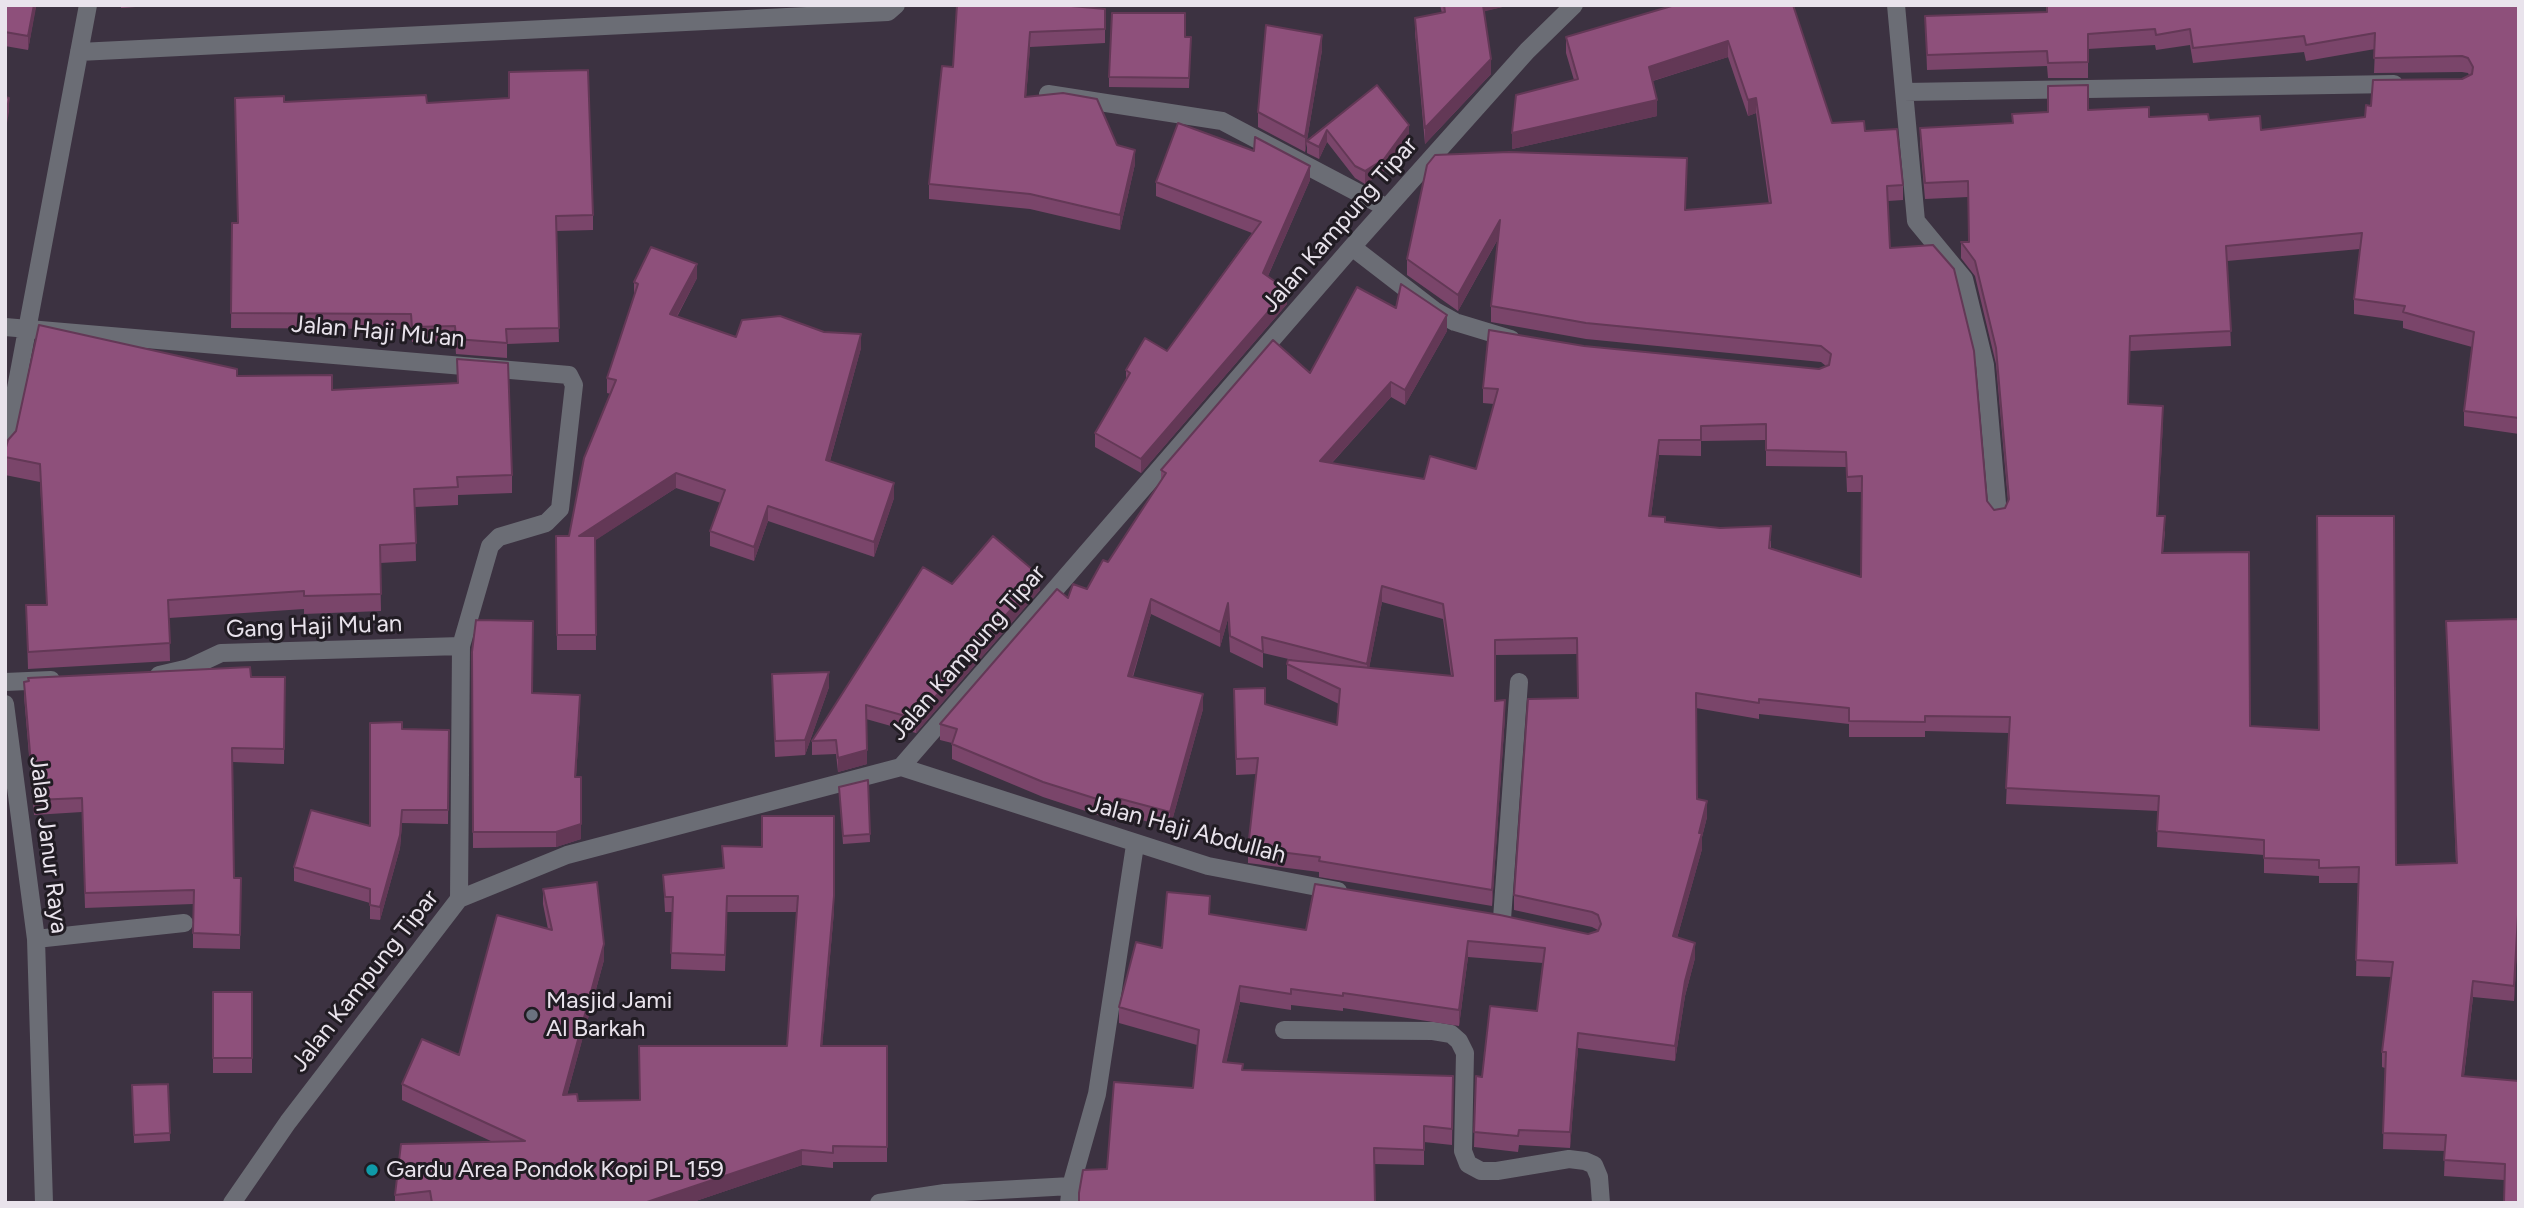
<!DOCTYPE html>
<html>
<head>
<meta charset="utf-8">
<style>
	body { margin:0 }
	#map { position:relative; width:2524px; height:1208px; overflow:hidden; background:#3c3241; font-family:Figtree,sans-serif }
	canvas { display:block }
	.frame { position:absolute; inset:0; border:7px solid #e9e3ec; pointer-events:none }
</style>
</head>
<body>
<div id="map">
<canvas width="2524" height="1208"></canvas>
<div class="frame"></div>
</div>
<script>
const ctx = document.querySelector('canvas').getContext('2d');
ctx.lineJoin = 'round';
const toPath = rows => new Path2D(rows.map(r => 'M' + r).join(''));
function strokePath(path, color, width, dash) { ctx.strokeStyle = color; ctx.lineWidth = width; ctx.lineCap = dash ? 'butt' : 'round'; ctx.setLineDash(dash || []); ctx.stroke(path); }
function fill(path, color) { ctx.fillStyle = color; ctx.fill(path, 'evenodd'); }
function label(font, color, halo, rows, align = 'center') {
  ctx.font = font + ' Figtree,sans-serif'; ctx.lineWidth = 6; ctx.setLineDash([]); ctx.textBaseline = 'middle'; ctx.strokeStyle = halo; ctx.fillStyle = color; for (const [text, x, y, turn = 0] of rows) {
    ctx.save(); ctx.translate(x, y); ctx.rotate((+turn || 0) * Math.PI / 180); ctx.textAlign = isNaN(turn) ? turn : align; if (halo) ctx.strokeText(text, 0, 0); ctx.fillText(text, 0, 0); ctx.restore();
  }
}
strokePath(toPath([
	[1896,5,1916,221,1964,279,1985,365,1998,515],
	[79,52,888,12,896,5],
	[1904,92,2394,84],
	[1048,94,1222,121,1387,208],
	[1352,247,1435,311,1455,322,1511,339],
	[5,327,569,375,574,385,560,509,546,523,499,537,490,546,461,646,459,899],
	[5,447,88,5],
	[159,675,189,668,221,653,461,646],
	[5,682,51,680],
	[5,704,36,939,44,1203],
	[901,767,1208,866,1338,891],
	[1502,919,1519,682],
	[36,939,184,923],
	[1284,1030,1433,1031,1451,1034,1459,1041,1465,1053,1463,1151,1468,1164,1481,1171,1497,1171,1569,1159,1585,1161,1594,1165,1599,1177,1601,1203],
	[232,1203,288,1122,459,899,567,855,901,767,1352,247,1527,51,1574,5],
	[879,1203,945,1193,1071,1186],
	[1069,1203,1071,1186,1097,1094,1135,845]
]), '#6b6d75', 18);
fill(toPath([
	[5,5,36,5,28,50,5,46],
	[121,5,165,5,121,8],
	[957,5,1105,9,1105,43,1030,47,1026,97,1117,145,1135,164,1120,230,1030,209,929,199,929,184,953,67],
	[1440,5,1511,5,1484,11,1491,74,1425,144,1415,33,1415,18,1442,13],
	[1793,5,1832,123,1865,131,1903,185,1903,200,1888,201,1890,248,1987,501,1994,510,2005,508,2008,501,1996,364,1975,276,1961,258,1961,242,1969,242,1968,197,1925,199,1920,143,1920,128,2012,123,2088,110,2149,117,2209,120,2261,130,2365,117,2371,106,2462,79,2469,75,2468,73,2462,72,2374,73,2375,49,2306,61,2304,52,2193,63,2190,45,2156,50,2155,45,2088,49,2088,78,2048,78,2047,66,1927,70,1925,16,2519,5,2519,434,2464,426,2464,411,2472,347,2403,328,2403,321,2354,314,2354,299,2360,249,2227,261,2231,346,2130,351,2128,404,2163,421,2158,516,2165,532,2163,553,2250,726,2396,865,2456,863,2446,621,2519,619,2519,912,2514,1001,2473,997,2464,1076,2519,1081,2504,1180,2444,1176,2445,1151,2383,1149,2385,1068,2382,1067,2382,1052,2391,977,2356,976,2358,883,2319,883,2319,876,2264,873,2264,855,2157,847,2158,811,2006,804,2009,733,1925,731,1925,737,1849,737,1849,724,1759,714,1759,719,1696,708,1697,799,1707,817,1702,837,1702,849,1677,938,1695,958,1685,996,1675,1061,1578,1048,1570,1148,1519,1145,1518,1152,1474,1147,1476,1076,1482,1077,1537,1011,1543,963,1468,957,1459,1026,1343,1008,1343,1011,1291,1005,1291,1010,1240,1002,1226,1063,1243,1070,1453,1076,1452,1145,1424,1142,1424,1165,1374,1164,1107,1169,1193,1088,1197,1045,1119,1023,1119,1007,1162,948,1210,914,1306,930,1588,934,1598,930,1592,927,1514,910,1514,895,1578,698,1577,654,1495,655,1495,701,1505,716,1492,906,1319,877,1319,872,1248,863,1248,848,1256,774,1236,775,1234,689,1265,704,1337,725,1339,704,1287,679,1287,664,1297,661,1263,653,1263,668,1230,652,1228,619,1220,647,1151,614,1133,677,1203,709,1170,828,1117,813,1116,821,1043,797,952,759,952,743,940,740,940,724,1068,598,1087,589,1108,562,1161,481,1161,470,1310,373,1396,308,1447,331,1405,405,1391,397,1332,463,1424,479,1476,469,1494,404,1483,403,1483,388,1584,346,1819,369,1826,366,1821,362,1586,339,1491,322,1491,306,1498,239,1458,311,1407,275,1407,259,1427,165,1686,210,1769,204,1756,113,1748,116,1728,57,1653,81,1657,116,1512,149,1574,80,1566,53,1566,37],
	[1766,440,1766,466,1846,467,1847,492,1862,492,1861,577,1771,548,1771,541,1665,522,1651,516,1659,455,1701,456,1701,441],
	[1382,602,1443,619,1451,676,1369,668],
	[1185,37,1191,37,1189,88,1109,87,1109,77],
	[1322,50,1307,140,1377,85,1409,137,1384,171,1365,184,1355,178,1327,142,1319,159,1307,153,1307,143,1305,152,1258,127,1258,112],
	[284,102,427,103,593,215,593,230,556,231,559,342,507,344,507,358,456,354,455,341,412,342,411,329,231,328,232,223,237,223],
	[1310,180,1268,276,1287,304,1141,473,1095,447,1095,433,1126,379,1126,370,1167,351,1252,233,1156,196,1156,182],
	[697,278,677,317,736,337,861,348,830,461,894,498,874,557,768,521,754,561,710,546,710,531,721,503,676,488,595,540,596,650,557,650,556,536,569,536,611,394,607,393,607,378,634,297,634,282],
	[457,359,512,475,512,493,458,495,458,505,415,507,416,561,380,563,381,611,304,614,304,609,169,618,170,661,28,669,26,605,47,605,40,482,5,475,5,451,237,376,332,390,457,383],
	[952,584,1040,590,916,733,866,719,867,764,838,772,836,754,812,755,812,741],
	[472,652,532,693,580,711,576,777,581,839,556,847,473,848],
	[772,674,829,687,805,755,775,757],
	[251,677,285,677,284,764,233,762,234,878,241,878,240,949,193,948,193,904,85,908,82,812,34,815,24,696,24,682],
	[402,729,449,730,448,824,402,823,400,848,380,920,370,919,370,903,294,881,294,867,370,826],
	[868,780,870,842,843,844,839,787],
	[722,846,834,911,822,1046,887,1046,887,1162,833,1162,833,1168,802,1165,690,1203,395,1203,395,1195,493,1142,402,1100,402,1084,459,1055,548,929,543,904,543,889,604,960,567,1095,578,1101,640,1100,787,1046,797,912,727,912,725,971,671,969,672,912,665,912,663,875,723,868],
	[213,992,252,992,252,1073,213,1073],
	[168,1084,170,1141,134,1143,132,1085]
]), '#7a456a');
fill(toPath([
	[34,5,36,5,36,8,28,50,28,36],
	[1482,5,1511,5,1482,12],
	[1030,32,1030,47,1025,111,1025,97],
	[1322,35,1322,50,1305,152,1305,137],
	[1728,41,1728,57,1649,82,1649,67],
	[1491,59,1491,74,1425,144,1425,128],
	[9,98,9,112,5,134,5,121],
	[1756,98,1756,113,1748,116,1748,100],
	[1657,100,1657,116,1512,149,1512,133],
	[1409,125,1409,137,1384,171,1365,184,1365,171],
	[1327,130,1327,142,1319,159,1319,147],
	[1135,150,1135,164,1120,230,1120,215],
	[1310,166,1310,180,1263,287,1263,273],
	[1500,220,1500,235,1458,311,1458,295],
	[697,264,697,278,670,329,670,314],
	[1287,290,1287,304,1141,473,1141,459],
	[1447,315,1447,331,1405,405,1405,390],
	[861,334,861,348,826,475,826,460],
	[1391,382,1391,397,1320,476,1320,461],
	[2163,406,2163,421,2157,531,2157,516],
	[1659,440,1659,455,1649,531,1649,516],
	[676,473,676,488,579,551,579,536],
	[894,483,894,498,874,557,874,542],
	[768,506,768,521,754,561,754,547],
	[1040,576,1040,590,916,733,916,719],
	[1382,586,1382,602,1367,679,1367,664],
	[1151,599,1151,614,1128,691,1128,676],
	[1228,603,1228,619,1220,647,1220,632],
	[829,672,829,687,805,755,805,740],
	[1203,694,1203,709,1170,828,1170,812],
	[580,695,580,711,575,793,575,777],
	[1505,700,1505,716,1492,906,1492,890],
	[867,750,867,764,838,772,838,758],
	[1707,801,1707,817,1702,837,1702,849,1673,952,1673,936],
	[402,810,402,823,400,848,380,920,380,907],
	[581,824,581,839,556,847,556,832],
	[834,896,834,911,821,1061,821,1046],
	[2519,897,2519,912,2514,1001,2514,986],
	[1468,941,1468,957,1459,1026,1459,1010],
	[1695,943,1695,958,1685,996,1675,1061,1675,1046,1685,981],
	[604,944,604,960,563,1110,563,1095],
	[2473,981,2473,997,2462,1092,2462,1076],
	[1240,986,1240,1002,1223,1078,1223,1062],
	[1578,1033,1578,1048,1570,1148,1570,1132],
	[802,1150,802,1165,690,1203,644,1203]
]), '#633856');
const building = toPath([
	[5,5,34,5,28,36,5,32,5,5],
	[957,5,1060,5,1105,9,1105,29,1030,32,1025,97,1063,93,1097,99,1117,145,1135,150,1120,215,1030,194,929,184,942,66,953,67,957,5],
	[1444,5,1483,5,1491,59,1425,128,1415,18,1445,12,1444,5],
	[1675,5,1793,5,1832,123,1864,121,1865,131,1897,129,1903,185,1887,186,1890,248,1933,245,1954,269,1974,351,1987,501,1994,510,2005,508,2009,499,1996,348,1975,261,1961,242,1969,242,1968,181,1925,183,1920,128,2013,123,2012,114,2048,112,2048,86,2088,85,2088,110,2149,107,2149,117,2208,114,2209,120,2260,116,2261,130,2365,117,2366,105,2371,106,2373,80,2462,79,2472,74,2473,67,2468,58,2462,56,2374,58,2375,33,2306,45,2304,36,2193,48,2190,29,2156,35,2155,29,2088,34,2088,62,2048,63,2047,51,1927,55,1925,16,2047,12,2047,5,2519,5,2519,418,2464,411,2474,332,2403,312,2405,306,2354,299,2362,233,2226,246,2231,331,2130,336,2128,404,2163,406,2157,516,2165,516,2162,553,2249,552,2250,726,2319,730,2317,516,2394,516,2396,865,2457,863,2446,621,2519,619,2519,897,2514,986,2473,981,2462,1076,2519,1081,2519,1203,2504,1203,2505,1164,2444,1160,2446,1135,2383,1133,2386,1052,2382,1052,2393,962,2356,960,2359,867,2319,868,2319,860,2264,858,2264,840,2157,831,2159,796,2006,788,2010,717,1925,716,1925,722,1849,721,1849,708,1759,699,1759,703,1696,693,1697,799,1707,801,1699,833,1702,833,1673,936,1695,943,1685,981,1675,1046,1578,1033,1570,1132,1519,1130,1518,1136,1474,1132,1476,1076,1482,1077,1490,1006,1537,1011,1545,948,1468,941,1459,1010,1343,993,1343,996,1291,989,1291,994,1240,986,1223,1062,1243,1064,1242,1070,1453,1076,1452,1129,1424,1126,1424,1150,1374,1148,1375,1203,1079,1203,1079,1193,1083,1170,1107,1169,1114,1082,1193,1088,1199,1030,1119,1007,1136,942,1162,948,1167,892,1210,896,1209,914,1306,930,1315,884,1500,915,1588,934,1598,931,1601,924,1598,915,1592,912,1514,895,1528,699,1578,698,1577,638,1495,640,1495,701,1505,700,1492,890,1319,861,1320,857,1248,848,1258,758,1236,759,1234,689,1265,688,1265,704,1337,725,1340,689,1287,664,1288,660,1453,676,1443,604,1382,586,1367,664,1262,637,1263,652,1230,636,1228,603,1220,632,1151,599,1128,676,1203,694,1170,812,1117,798,1116,805,1043,782,952,744,957,729,940,724,1057,589,1068,598,1073,584,1087,589,1103,560,1108,562,1166,473,1161,470,1273,340,1310,373,1357,287,1396,308,1401,284,1447,315,1405,390,1391,382,1320,461,1424,479,1430,456,1476,469,1498,389,1483,388,1489,330,1584,346,1819,369,1829,365,1831,354,1821,346,1586,323,1491,306,1500,220,1458,295,1407,259,1427,165,1435,155,1509,152,1687,158,1685,210,1771,203,1756,98,1748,100,1728,41,1649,67,1657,100,1512,133,1516,95,1578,79,1566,37,1675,5],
	[1766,424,1766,450,1846,452,1847,477,1862,476,1861,577,1769,548,1771,526,1720,528,1665,522,1665,517,1649,516,1659,440,1701,440,1701,426,1766,424],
	[1112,13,1185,13,1185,37,1191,37,1189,78,1109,77,1112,13],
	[1266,25,1322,35,1305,137,1258,112,1266,25],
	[588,70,593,215,556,216,559,328,506,329,507,343,456,339,455,326,412,327,411,314,231,313,232,223,238,223,235,98,284,96,284,102,426,95,427,103,509,98,509,72,588,70],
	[1377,85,1409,125,1384,159,1365,171,1355,166,1327,130,1319,147,1307,141,1377,85],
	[5,97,9,98,5,121,5,97],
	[1178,123,1254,151,1255,137,1310,166,1263,273,1287,290,1141,459,1095,433,1130,373,1126,370,1145,338,1167,351,1261,222,1156,182,1178,123],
	[651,247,697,264,670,314,736,337,742,320,780,316,824,332,861,334,826,460,894,483,874,542,768,506,754,547,710,531,725,490,676,473,579,536,595,536,596,635,557,635,556,536,569,536,584,458,616,380,607,378,638,284,634,282,651,247],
	[39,325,237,369,237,376,332,375,332,390,458,383,457,359,508,363,512,475,457,477,458,487,414,489,416,543,380,545,381,594,304,596,304,591,168,600,170,643,28,652,26,605,47,605,40,464,5,457,5,451,8,440,16,431,39,325],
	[993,536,1040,576,916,719,866,705,867,750,838,758,836,740,812,741,923,567,952,584,993,536],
	[476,620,533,621,532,693,580,695,575,777,581,777,581,824,556,832,473,832,472,652,476,620],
	[250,667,251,677,285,677,284,749,232,748,234,878,241,878,240,935,193,933,194,890,85,893,82,798,34,800,24,682,29,681,28,678,250,667],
	[829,672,805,740,775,741,772,674,829,672],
	[402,722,402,729,449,730,448,810,402,810,400,835,380,907,370,905,370,889,294,867,311,810,370,826,370,723,402,722],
	[868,780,870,834,843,836,839,787,868,780],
	[762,816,834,816,834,896,821,1046,887,1046,887,1147,833,1146,833,1153,802,1150,644,1203,432,1203,430,1191,395,1195,401,1144,525,1141,402,1084,422,1039,459,1055,497,915,552,930,543,889,597,882,604,944,563,1095,577,1094,578,1101,640,1100,639,1046,787,1046,798,896,727,896,725,955,671,953,673,897,665,897,663,875,724,868,722,846,762,847,762,816],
	[213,992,252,992,252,1058,213,1058,213,992],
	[168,1084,170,1133,134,1135,132,1085,168,1084]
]);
fill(building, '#8e507b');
strokePath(building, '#633856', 2);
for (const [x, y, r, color] of [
	[532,1015,7,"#6b7280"],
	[372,1170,7,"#0f9aa8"]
]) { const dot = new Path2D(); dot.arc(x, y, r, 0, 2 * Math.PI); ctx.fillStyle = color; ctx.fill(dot); strokePath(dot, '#211c23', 2.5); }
label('24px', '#e9e3ec', '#211c23', [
	["Jalan Kampung Tipar",1340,225,-49],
	["Jalan Haji Mu'an",378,332,5],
	["Gang Haji Mu'an",314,627,-2],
	["Jalan Kampung Tipar",968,653,-49],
	["Jalan Haji Abdullah",1187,830,15],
	["Jalan Janur Raya",48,845,83],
	["Jalan Kampung Tipar",365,981,-52]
]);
label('24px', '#e9e3ec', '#211c23', [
	["Masjid Jami",546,1001],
	["Al Barkah",546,1029],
	["Gardu Area Pondok Kopi PL 159",386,1170]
], 'left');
</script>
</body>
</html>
